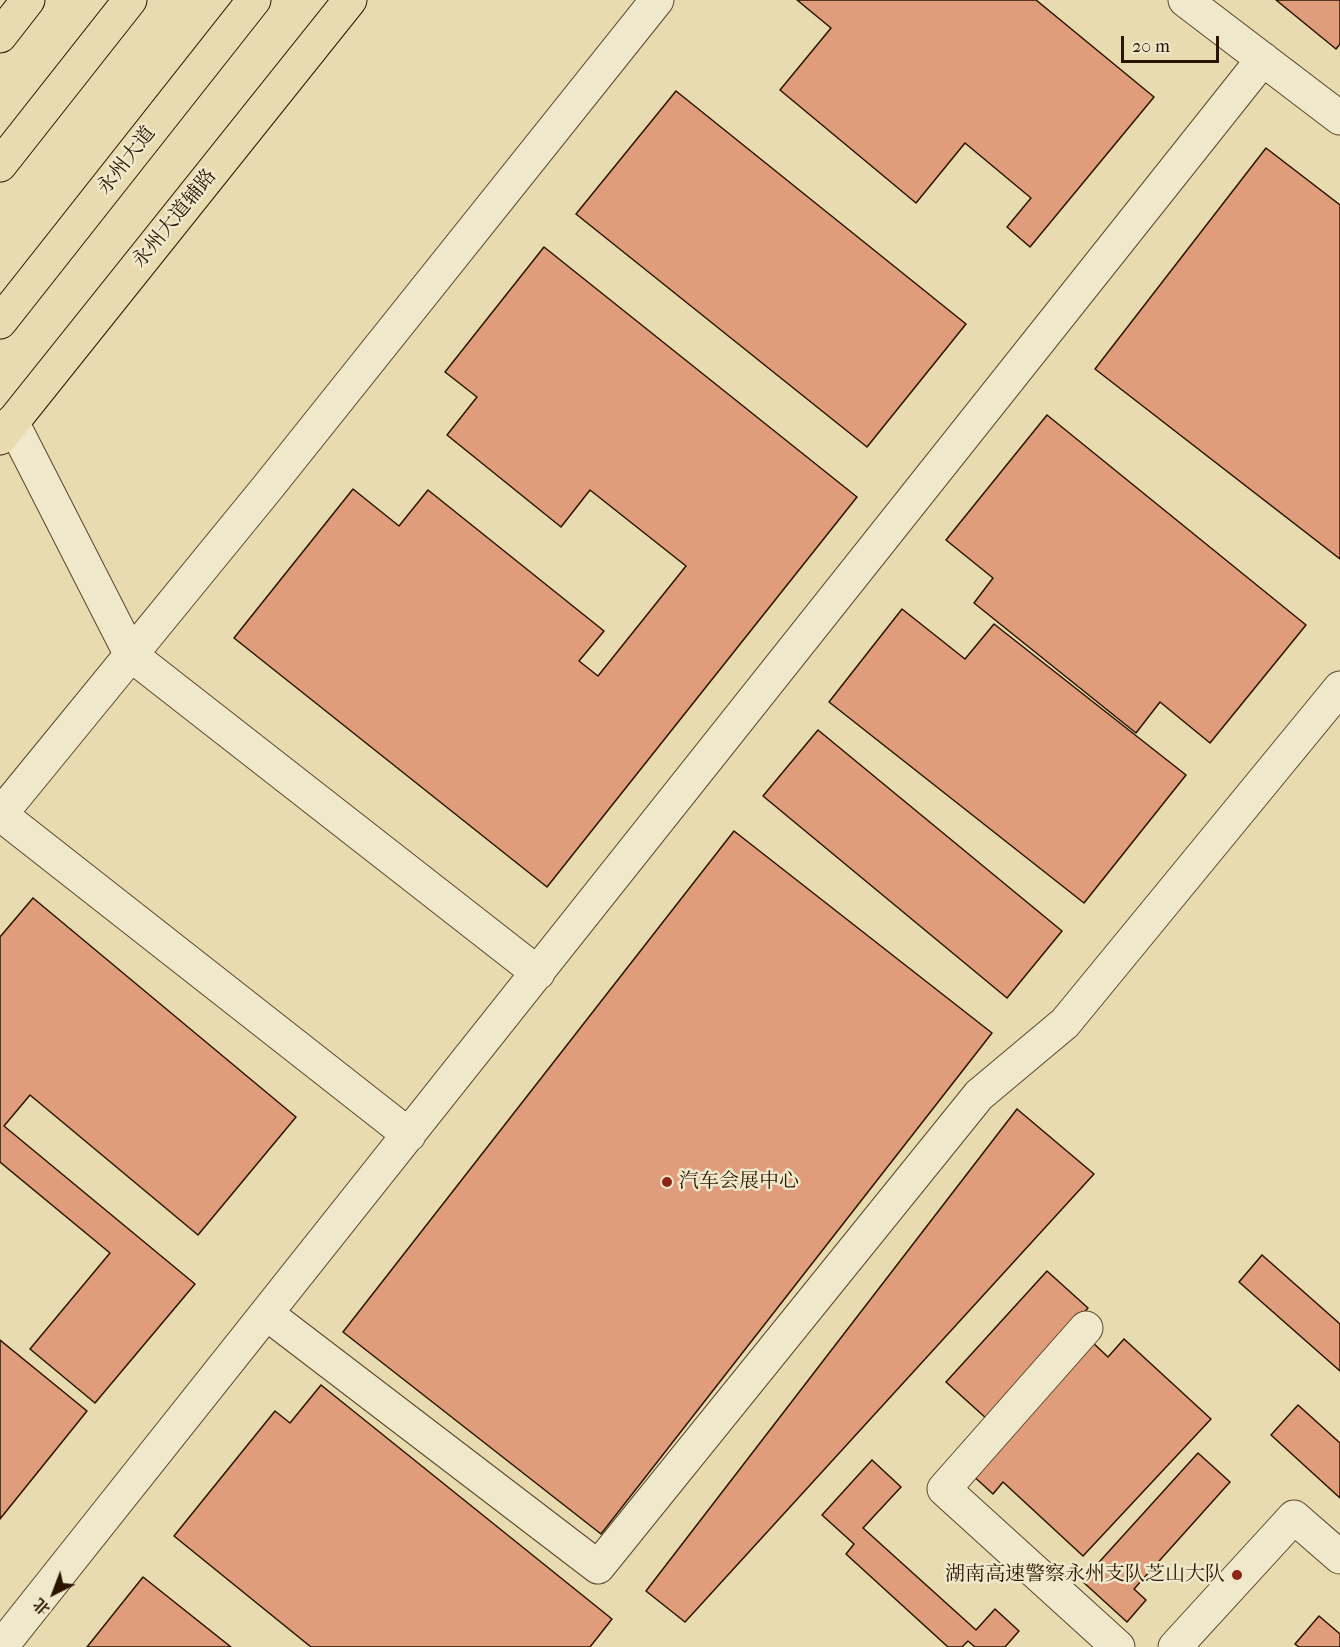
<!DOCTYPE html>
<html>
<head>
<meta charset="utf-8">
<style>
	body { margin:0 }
	#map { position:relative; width:1340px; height:1647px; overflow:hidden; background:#e8dbaf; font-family:"IM FELL French Canon","Noto Serif SC",serif }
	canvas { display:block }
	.north { position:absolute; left:24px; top:1563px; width:60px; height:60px; -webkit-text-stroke:4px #f0e8cb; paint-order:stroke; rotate:222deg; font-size:16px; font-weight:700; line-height:24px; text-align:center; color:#2b1500 }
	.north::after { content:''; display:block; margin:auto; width:21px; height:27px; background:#2b1500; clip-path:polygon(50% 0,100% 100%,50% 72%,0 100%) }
	.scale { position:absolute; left:1121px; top:36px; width:98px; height:27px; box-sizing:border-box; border:3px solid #2b1500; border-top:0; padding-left:8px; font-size:18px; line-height:21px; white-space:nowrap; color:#2b1500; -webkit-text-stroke:4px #f0e8cb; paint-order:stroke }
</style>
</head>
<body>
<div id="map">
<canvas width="1340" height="1647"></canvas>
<div class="north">北</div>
<div class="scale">20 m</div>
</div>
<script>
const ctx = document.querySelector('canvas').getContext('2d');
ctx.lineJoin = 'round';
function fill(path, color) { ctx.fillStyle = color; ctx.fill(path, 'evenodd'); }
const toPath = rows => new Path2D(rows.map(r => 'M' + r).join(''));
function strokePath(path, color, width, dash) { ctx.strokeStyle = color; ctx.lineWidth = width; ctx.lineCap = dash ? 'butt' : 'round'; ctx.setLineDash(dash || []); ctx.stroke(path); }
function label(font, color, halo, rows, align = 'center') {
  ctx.font = font + ' "IM FELL French Canon","Noto Serif SC",serif'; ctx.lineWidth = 5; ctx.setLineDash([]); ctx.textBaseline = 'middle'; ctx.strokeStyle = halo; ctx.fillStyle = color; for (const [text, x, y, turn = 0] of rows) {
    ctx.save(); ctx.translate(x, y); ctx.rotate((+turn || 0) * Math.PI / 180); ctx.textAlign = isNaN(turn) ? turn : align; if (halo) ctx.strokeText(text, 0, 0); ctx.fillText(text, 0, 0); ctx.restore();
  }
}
const building = toPath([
	[797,0,1036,0,1154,97,1030,247,1007,227,1031,198,965,143,916,203,780,90,831,28,797,0],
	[1276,0,1340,0,1340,44,1336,49,1276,0],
	[676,91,966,324,867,447,576,214,676,91],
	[1266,148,1340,205,1340,559,1095,369,1266,148],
	[544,247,857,497,547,887,234,638,353,489,399,526,428,490,604,631,579,661,598,676,686,566,590,490,561,527,447,435,477,397,445,372,544,247],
	[1047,415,1306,625,1210,743,1160,702,1136,733,974,603,993,578,946,540,1047,415],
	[902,609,965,659,994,624,1186,775,1084,903,829,702,902,609],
	[818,730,1062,931,1007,998,763,796,818,730],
	[734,831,992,1033,601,1534,343,1332,734,831],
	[33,898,296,1117,198,1235,30,1095,4,1126,195,1284,95,1403,30,1349,110,1253,0,1162,0,937,33,898],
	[1017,1109,1094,1174,685,1622,646,1591,1017,1109],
	[1262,1255,1340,1324,1340,1371,1239,1282,1262,1255],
	[1047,1271,1088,1308,987,1419,946,1382,1047,1271],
	[1124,1339,1211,1419,1083,1556,1003,1482,993,1494,969,1472,1091,1341,1108,1357,1124,1339],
	[0,1340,87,1411,0,1519,0,1340],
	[321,1385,612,1619,590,1647,311,1647,174,1536,275,1411,290,1423,321,1385],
	[1298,1405,1340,1443,1340,1498,1271,1435,1298,1405],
	[1198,1453,1230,1482,1134,1589,1146,1600,1127,1622,1082,1581,1198,1453],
	[872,1460,901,1487,863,1528,976,1630,995,1609,1019,1631,1005,1647,975,1647,968,1641,962,1647,948,1647,846,1554,854,1544,822,1515,872,1460],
	[143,1577,231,1647,87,1647,143,1577],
	[1319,1616,1340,1634,1340,1647,1299,1647,1295,1644,1319,1616]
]);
fill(building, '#e09d7c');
strokePath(building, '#2b1500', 1.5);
const minor = toPath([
	[1185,0,1340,118],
	[12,422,131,655,538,973],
	[0,814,409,1135],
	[0,815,268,487,657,0],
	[267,1314,598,1567,979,1095,1065,1023,1340,688],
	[1086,1328,944,1489,1118,1647],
	[1,1647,1263,59],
	[1175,1647,1294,1517,1340,1557]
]);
const major = toPath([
	[0,36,28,0],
	[0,165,130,0],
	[0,322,254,0],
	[0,438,350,0]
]);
strokePath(minor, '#5a462c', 35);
strokePath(major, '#2b1500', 35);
strokePath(minor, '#f0e8cb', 33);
strokePath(major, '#e8dbaf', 33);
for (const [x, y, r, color] of [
	[667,1182,6,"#8f2418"],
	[1237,1575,6,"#8f2418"]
]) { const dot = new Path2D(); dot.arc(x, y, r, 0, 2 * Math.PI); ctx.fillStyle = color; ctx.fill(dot); strokePath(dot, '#f0e8cb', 2); }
label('20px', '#2b1500', '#f0e8cb', [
	["永州大道",127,161,-52],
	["永州大道辅路",175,219,-51]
]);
label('20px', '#2b1500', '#f0e8cb', [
	["汽车会展中心",679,1182],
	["湖南高速警察永州支队芝山大队",1225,1575,"right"]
], 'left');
</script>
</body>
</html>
